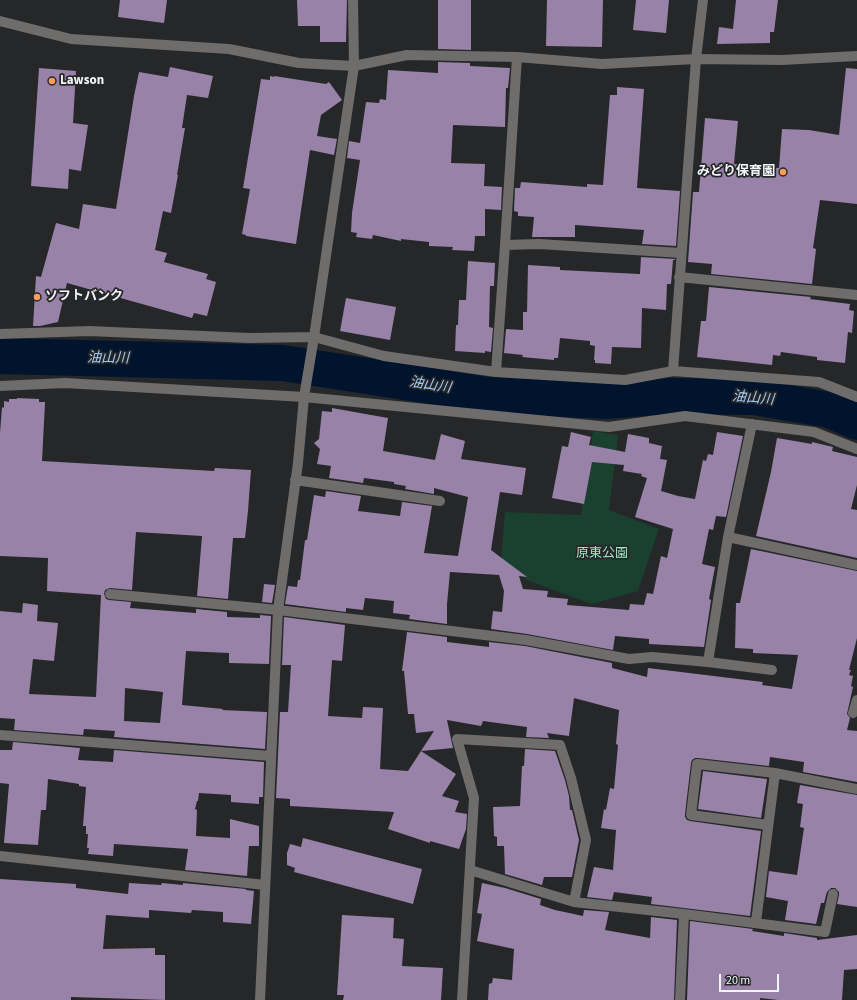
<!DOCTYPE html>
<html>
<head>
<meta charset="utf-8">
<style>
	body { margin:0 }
	#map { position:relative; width:857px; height:1000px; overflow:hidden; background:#252729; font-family:"Source Sans 3",sans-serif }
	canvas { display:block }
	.scale { position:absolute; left:719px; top:974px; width:60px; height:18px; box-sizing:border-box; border:2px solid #f3f4f6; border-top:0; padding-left:5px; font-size:12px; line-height:14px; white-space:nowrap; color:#f3f4f6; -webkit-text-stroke:3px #252729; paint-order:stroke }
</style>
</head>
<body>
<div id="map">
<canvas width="857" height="1000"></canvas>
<div class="scale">20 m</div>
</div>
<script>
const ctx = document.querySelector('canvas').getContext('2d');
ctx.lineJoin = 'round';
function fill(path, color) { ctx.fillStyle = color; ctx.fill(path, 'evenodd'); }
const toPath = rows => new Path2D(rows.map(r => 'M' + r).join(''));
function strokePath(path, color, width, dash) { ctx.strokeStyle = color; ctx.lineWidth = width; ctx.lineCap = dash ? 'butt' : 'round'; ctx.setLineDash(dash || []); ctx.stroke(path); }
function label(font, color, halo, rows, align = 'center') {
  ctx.font = font + ' "Source Sans 3","Noto Sans JP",sans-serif'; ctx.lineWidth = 3.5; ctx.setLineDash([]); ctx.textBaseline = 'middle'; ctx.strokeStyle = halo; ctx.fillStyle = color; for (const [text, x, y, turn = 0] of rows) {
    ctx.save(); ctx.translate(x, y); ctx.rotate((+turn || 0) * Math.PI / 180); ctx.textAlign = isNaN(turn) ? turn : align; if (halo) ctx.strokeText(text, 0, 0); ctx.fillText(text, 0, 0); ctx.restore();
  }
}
fill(toPath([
	[593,431,618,435,609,510,659,529,638,591,591,604,527,580,501,560,505,512,581,515]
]), '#1a4030');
strokePath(toPath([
	[0,356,283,363,488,395,605,401,671,396,755,397,829,410,857,422]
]), '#00142d', 36);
fill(toPath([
	[120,0,167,0,164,23,118,17],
	[297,0,347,0,346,42,320,42,320,26,298,26],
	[438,0,471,0,471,50,438,49],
	[547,0,603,0,602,47,546,46],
	[636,0,669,0,666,33,633,30],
	[736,0,778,0,774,32,770,32,770,43,717,44,719,27,733,29],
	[438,62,470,63,470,66,510,68,508,88,506,88,505,127,453,125,451,163,485,164,484,186,502,187,501,210,485,209,485,236,475,236,474,251,452,250,453,247,429,246,429,242,401,239,401,241,373,235,372,239,356,237,357,233,351,232,352,213,360,160,347,158,349,141,360,143,366,102,379,103,380,99,386,100,388,70,438,73],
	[170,67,213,76,208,98,187,95,182,128,185,128,177,175,178,175,171,213,163,211,155,250,167,253,164,262,208,274,206,279,216,282,207,316,194,313,192,318,67,283,58,322,40,326,33,326,36,276,41,277,56,223,79,229,83,204,116,209,134,96,139,72,168,77],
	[39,68,76,71,73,123,88,125,81,171,69,169,68,189,31,186],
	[846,68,857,69,857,204,820,200,813,248,816,249,812,284,711,274,712,264,688,262,693,192,699,192,705,118,738,121,734,164,779,168,782,129,809,130,839,135],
	[270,76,274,77,274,76,326,84,329,82,342,100,321,115,317,136,337,139,334,155,310,150,296,244,246,236,246,235,242,234,250,189,243,188,261,79,270,80],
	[617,87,644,89,637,188,680,191,676,246,642,244,644,230,575,225,575,237,532,237,534,217,518,216,518,212,514,211,515,188,520,188,521,182,587,187,587,184,603,185,610,95,617,95],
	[641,257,675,259,675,260,673,260,671,284,667,284,666,310,642,308,641,348,612,347,611,364,595,363,595,360,594,360,595,346,590,345,590,341,560,338,558,358,554,358,554,360,522,357,523,355,504,353,506,329,523,330,523,312,527,312,528,265,560,267,560,270,640,274],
	[468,261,495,263,494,286,490,286,489,327,493,328,491,352,485,351,485,353,455,351,456,325,458,325,459,300,466,300],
	[709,287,811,297,810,299,850,304,849,310,854,311,852,333,848,332,845,363,817,360,817,357,781,352,780,356,773,355,772,365,697,357,701,321,706,321],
	[346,298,396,307,390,340,340,331],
	[17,398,39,399,39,402,45,402,45,403,42,461,214,471,215,468,251,470,248,511,245,538,233,538,228,599,197,596,202,536,136,532,132,590,110,588,105,590,104,594,106,599,109,600,131,602,130,608,196,613,196,609,227,612,227,617,260,618,260,615,271,616,269,664,229,663,229,653,186,651,182,705,223,709,222,710,267,712,265,749,114,737,115,731,84,729,83,735,14,730,15,719,0,718,0,611,22,613,23,603,38,605,37,621,58,623,54,661,33,659,29,694,96,697,101,595,47,591,48,558,0,556,0,433,2,407,4,408,4,401,9,402,9,399,17,399],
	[125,688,163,692,160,723,124,721],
	[332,408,388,418,383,451,435,460,441,434,465,441,461,459,526,468,522,495,500,492,491,550,527,577,519,576,523,589,548,591,547,597,568,599,567,605,629,610,630,604,644,605,647,593,653,594,661,556,667,558,673,529,635,517,647,478,641,476,642,474,623,471,624,465,592,462,584,504,552,498,562,446,568,447,571,432,591,437,589,445,625,452,628,434,649,438,649,443,662,446,660,459,667,460,661,491,678,496,695,499,703,460,706,461,708,454,713,455,717,432,743,436,726,517,716,516,713,530,709,529,702,564,715,567,709,599,711,600,704,647,649,644,649,639,615,636,613,650,527,634,491,629,493,611,502,612,504,591,499,575,450,572,447,604,447,624,409,619,410,615,393,613,394,601,365,598,363,610,346,608,346,612,285,604,288,586,297,587,298,580,300,580,305,540,307,540,314,495,325,497,326,491,361,496,358,511,400,516,402,502,432,506,424,553,458,556,468,497,434,488,434,494,405,489,406,486,394,484,394,482,364,478,363,483,329,478,331,466,317,464,320,449,314,443,319,439,322,411,332,412],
	[777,438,812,444,812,442,833,447,832,451,857,457,857,485,851,509,857,510,857,558,756,536,771,472],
	[751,549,857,571,857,638,849,670,851,670,849,675,853,676,851,686,853,687,847,714,850,718,847,730,857,731,857,782,803,772,804,762,770,757,769,766,698,758,695,758,692,760,691,763,685,814,685,817,687,820,690,821,761,831,750,916,651,904,652,897,614,892,612,900,587,897,594,867,613,870,616,830,601,828,604,809,606,810,610,788,614,789,618,745,616,744,619,710,574,698,569,736,547,733,549,738,526,737,527,727,483,721,481,726,447,720,453,748,421,751,434,731,416,733,414,714,408,714,404,671,402,671,407,632,447,637,447,642,489,647,489,642,525,646,612,663,612,668,647,677,648,668,763,682,762,685,792,689,798,655,753,653,753,649,735,648,736,603,740,603],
	[264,584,275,585,272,603,262,602],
	[284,617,345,625,342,661,332,660,328,716,362,718,363,707,383,708,380,769,408,771,421,751,456,774,442,796,459,801,455,812,467,814,466,829,459,849,430,841,430,843,388,829,394,812,290,806,290,799,276,798,280,712,288,712,291,665,282,665],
	[13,742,80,748,78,760,113,762,114,750,264,762,263,797,259,797,259,804,231,802,231,795,199,793,198,801,197,801,195,809,197,810,196,836,230,838,230,819,259,826,259,846,249,846,247,876,185,870,188,849,114,844,113,856,88,854,89,848,87,848,88,834,86,834,86,826,83,826,86,787,79,786,79,784,48,779,46,810,41,810,38,845,4,843,9,784,0,783,0,750,12,750],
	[525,749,555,751,565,780,569,796,570,810,572,810,579,840,572,877,544,877,542,885,505,874,504,846,497,846,497,837,494,836,493,807,520,806,522,766,524,766],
	[703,771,767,779,761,818,698,809],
	[800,785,857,795,857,907,837,904,839,895,839,892,835,888,831,888,827,892,824,903,821,903,816,924,785,920,788,901,766,897,769,871,797,875,804,828,800,827,803,804,797,803],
	[303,838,422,869,413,904,294,872,295,868,287,865,287,853,290,844,301,847],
	[0,879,76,884,76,888,128,894,129,883,161,885,162,883,183,885,183,883,246,889,246,890,254,891,251,924,223,922,223,912,192,910,191,913,149,910,149,918,106,915,103,949,155,948,155,955,165,955,165,1000,71,997,71,1000,0,1000],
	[482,883,505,888,541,899,540,905,555,910,583,916,584,910,609,912,605,930,650,938,651,917,677,920,674,1000,488,1000,489,984,492,983,493,978,512,980,514,949,477,941,482,914,477,913],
	[342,915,394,918,393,938,404,939,402,966,443,968,441,1000,343,1000,344,995,337,995],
	[690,921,753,929,752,931,784,936,784,933,817,938,817,940,857,935,857,969,844,970,842,1000,778,1000,760,998,760,1000,687,1000]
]), '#9882a8');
strokePath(toPath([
	[505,245,539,244,681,253],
	[679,277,857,295],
	[0,334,89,331,249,338,314,337,384,356,496,372,625,380,673,371,819,382,857,397],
	[314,337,354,66,353,0],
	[673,371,696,59,703,0],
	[496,372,505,245,517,57],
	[0,386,65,383,304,397,609,427,685,416,814,432,857,449],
	[295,480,440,501],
	[728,537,857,565],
	[110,594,278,610,526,640,629,659,652,657,708,662,728,537,752,424],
	[708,662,772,670],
	[853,713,857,700],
	[0,735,271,756],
	[775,773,857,789],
	[0,856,265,885],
	[574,902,684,914,825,932,833,894],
	[756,922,775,773,697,764,691,815,768,825],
	[260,1000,278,610,298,463,304,397],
	[462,1000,474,798,457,739,560,745,571,778,586,840,574,902,470,870],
	[680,1000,684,914]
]), '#6e6d6c', 10);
strokePath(toPath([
	[0,21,71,39,229,49,299,63,354,66,407,55,517,57,602,64,696,59,782,60,857,56],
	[304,397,314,337]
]), '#6e6d6c', 10);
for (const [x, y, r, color] of [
	[52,81,4,"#fe9c58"],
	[783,172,4,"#fe9c58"],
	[37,297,4,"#fe9c58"]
]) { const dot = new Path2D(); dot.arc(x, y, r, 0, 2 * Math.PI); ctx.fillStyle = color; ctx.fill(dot); strokePath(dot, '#252729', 1.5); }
label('bold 13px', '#f3f4f6', '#252729', [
	["Lawson",60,81],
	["みどり保育園",775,172,"right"],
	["ソフトバンク",45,297]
], 'left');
label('13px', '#9ae6c2', '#252729', [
	["原東公園",602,554]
]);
label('italic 14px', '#a3caf4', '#252729', [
	["油山川",108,359,1],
	["油山川",430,386,9],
	["油山川",753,399,5]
]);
</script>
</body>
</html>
